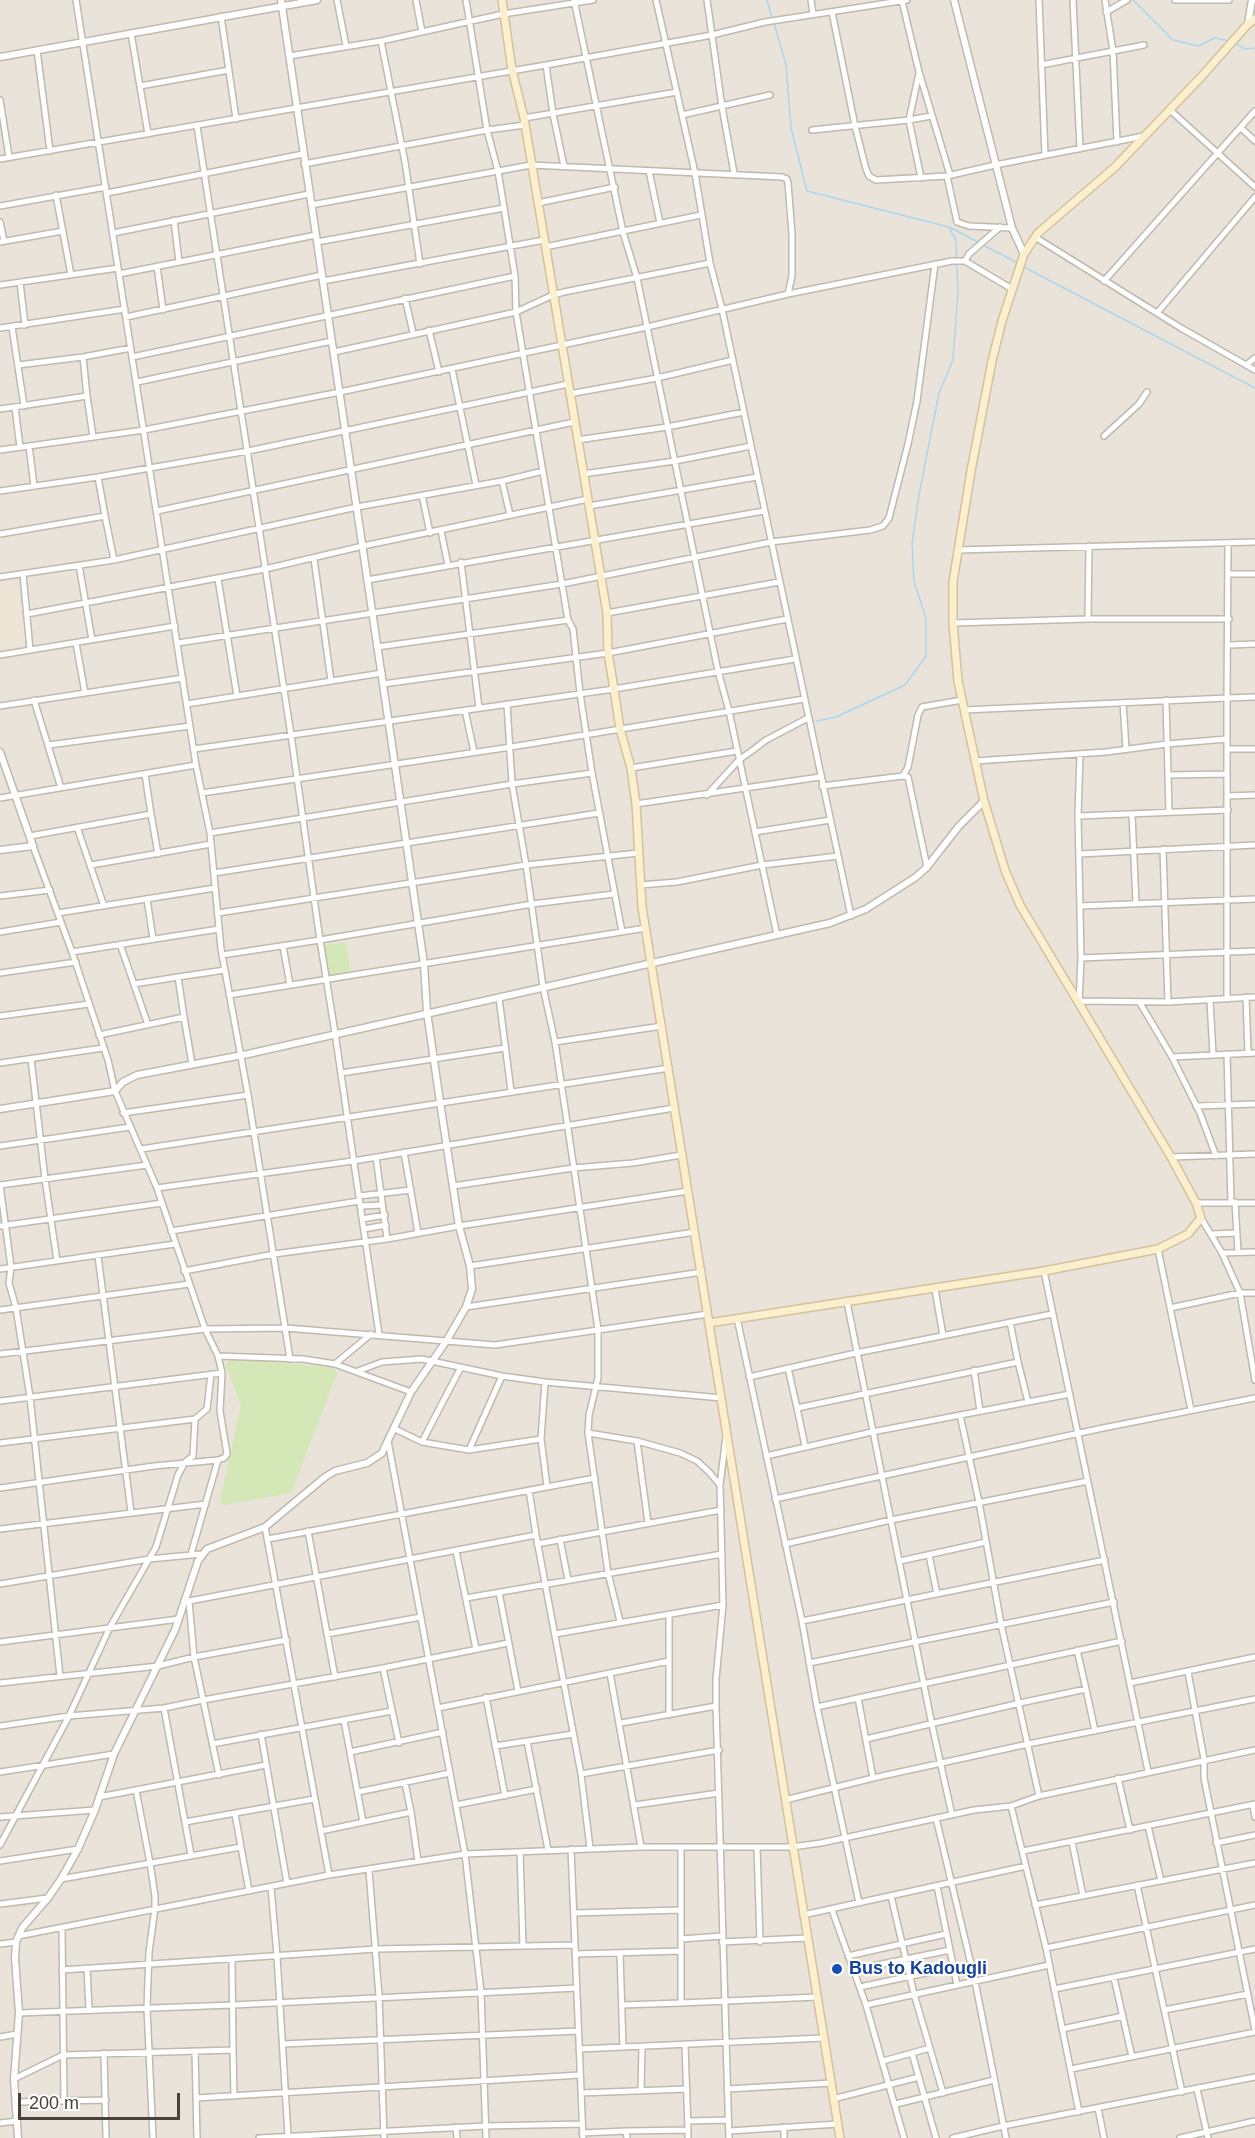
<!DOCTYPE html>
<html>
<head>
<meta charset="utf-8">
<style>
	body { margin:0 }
	#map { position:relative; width:1255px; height:2138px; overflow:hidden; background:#f5f2ec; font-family:Arial,sans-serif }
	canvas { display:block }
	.scale { position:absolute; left:18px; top:2093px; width:162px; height:27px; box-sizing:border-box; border:3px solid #494239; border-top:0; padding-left:8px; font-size:18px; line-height:21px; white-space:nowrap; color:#494239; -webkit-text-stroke:4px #fff; paint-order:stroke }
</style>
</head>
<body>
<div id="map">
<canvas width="1255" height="2138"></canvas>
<div class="scale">200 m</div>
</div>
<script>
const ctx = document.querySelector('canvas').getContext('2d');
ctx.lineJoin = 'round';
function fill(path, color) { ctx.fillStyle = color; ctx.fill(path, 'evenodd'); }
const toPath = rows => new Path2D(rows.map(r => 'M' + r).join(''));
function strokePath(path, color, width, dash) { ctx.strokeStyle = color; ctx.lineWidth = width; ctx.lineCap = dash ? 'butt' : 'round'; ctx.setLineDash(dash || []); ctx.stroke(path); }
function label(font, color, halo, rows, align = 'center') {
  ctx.font = font + ' Arial,sans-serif'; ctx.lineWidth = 4.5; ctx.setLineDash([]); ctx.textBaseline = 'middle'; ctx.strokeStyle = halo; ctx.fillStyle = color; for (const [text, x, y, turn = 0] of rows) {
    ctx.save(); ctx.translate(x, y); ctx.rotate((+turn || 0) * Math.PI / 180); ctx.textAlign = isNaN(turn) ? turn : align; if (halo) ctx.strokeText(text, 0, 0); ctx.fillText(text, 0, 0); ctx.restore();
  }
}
fill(toPath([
	[0,0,1255,0,1255,2138,0,2138]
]), '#e9e3da');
fill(toPath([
	[15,579,27,645,0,649,0,581]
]), '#ede6d6');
fill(toPath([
	[346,942,350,971,329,975,325,945],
	[231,1358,333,1368,337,1373,291,1493,223,1505,220,1502,241,1406,226,1365]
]), '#d3e7b7');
strokePath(toPath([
	[767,0,772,18],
	[1133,0,1173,40,1198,46,1215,38,1229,41],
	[774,23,786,65,791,128,807,191,949,227,978,242],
	[1234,43,1246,49,1255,48],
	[983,245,1018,263],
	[1022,266,1255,388],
	[817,721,836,717,905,685,926,656,926,618,914,581,912,543,919,495,939,393,953,360,958,292,956,240,949,228]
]), '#acd6ee', 1.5);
const minor = toPath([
	[76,0,196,765,210,833,221,949,248,1095,290,1359],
	[337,0,346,46],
	[416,0,422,32],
	[466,0,487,130,498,171,515,276,516,312,523,354,568,620,573,629,580,693,592,773,622,932],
	[574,0,623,232,637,278,718,671,729,711,777,935],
	[656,0,695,173,710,263,722,309,851,916],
	[707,0,722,107,734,173],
	[811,0,813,14],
	[1039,0,1045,155],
	[1073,0,1080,149],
	[1105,0,1113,51,1117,142],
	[1175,0,1229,0],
	[902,1,919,72,950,175],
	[832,12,855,126,866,169,869,176,876,180,947,176,995,165,1144,136],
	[1106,12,1127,0],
	[221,16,236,119],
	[131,33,148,134],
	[381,41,405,162,420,264],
	[37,50,50,151],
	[289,56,381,41,503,14,593,0],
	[546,65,553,114,564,166],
	[1041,65,1144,45],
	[919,73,909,120,921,178],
	[140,86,229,70],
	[0,100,9,157],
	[1170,110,1255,187],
	[682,115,770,95],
	[524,118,677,92],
	[197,126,291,735,320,940,532,904,614,894],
	[1241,128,1255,141],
	[812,130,909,120,931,116],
	[0,159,546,65,712,35,765,22,907,0],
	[304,164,487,130,525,125],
	[649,171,660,223],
	[947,176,957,222,969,226,1012,228],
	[107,193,303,154],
	[56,195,71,275],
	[538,203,615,187],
	[311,205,531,165,782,177,787,179,788,183,792,234,792,276,788,294],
	[0,206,106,187],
	[174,220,179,262],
	[0,222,4,241],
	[113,233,309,194],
	[1035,237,1181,328,1255,370],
	[0,242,63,231],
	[317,242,504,208],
	[545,247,701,215],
	[965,261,969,254,1000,227],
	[157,266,163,310],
	[119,274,316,235],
	[323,281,544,240],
	[1104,281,1255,111],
	[20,282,25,325],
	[0,285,118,268],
	[405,298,413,333],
	[1157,313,1255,197],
	[126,317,322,275],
	[12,327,24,406],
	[0,328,125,309],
	[429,330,439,372],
	[334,352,516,312,553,295,564,292,710,263],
	[132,357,515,276],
	[18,365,83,357],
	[1246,365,1255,358],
	[452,369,476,485],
	[137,382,332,341],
	[569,394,657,378,733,360],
	[87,396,93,437],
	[15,407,20,447],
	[0,409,87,396,83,357,131,348],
	[1104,436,1139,404,1147,392],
	[577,440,667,427,744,412],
	[29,446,34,486],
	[0,450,144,430,340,392,647,327,788,294,952,261,965,261,1012,289],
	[583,474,675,461,751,446],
	[98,477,105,516],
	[502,481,510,515],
	[0,491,98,477,248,451,568,384],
	[422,495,430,533],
	[589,506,757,477],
	[157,511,574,422],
	[441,531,448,565],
	[0,534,105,516,114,560],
	[958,550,1255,542],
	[314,559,331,681],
	[461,562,479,708],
	[79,565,92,640],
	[23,574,30,650],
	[1228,574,1255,574],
	[0,577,114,560,357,507,502,481,543,471],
	[218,579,237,696],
	[367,580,764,511],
	[607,613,779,582],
	[27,614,265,569,363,546,588,499],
	[1088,619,1229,619],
	[953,623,1088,619,1089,546],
	[76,643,85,693],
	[178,643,562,584,771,542,870,530,883,526,889,518,908,444,917,401,935,264],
	[1229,645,1255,644],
	[377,647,568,620],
	[0,655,175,626],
	[383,684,608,653,787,619],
	[34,700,61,788],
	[1166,700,1169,812],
	[1123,703,1126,749],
	[187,704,382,673],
	[507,704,512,784,526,865,543,987,555,1042,598,1329,598,1378,589,1415,588,1433,608,1573,620,1621],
	[0,706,183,678],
	[465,710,474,752],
	[964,710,1227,698,1228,543],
	[49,745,190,726],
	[194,749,614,689,795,659],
	[1227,749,1255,749],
	[975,761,1106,752,1167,744,1227,739],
	[631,768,737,751],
	[1169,775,1227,774],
	[903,776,908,767,918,715,922,707,962,700],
	[822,786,903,776,908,777,927,867],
	[202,793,511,747,804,699],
	[707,795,739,760,753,750,766,740,808,718],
	[1227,796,1255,795],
	[0,798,196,765],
	[636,804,820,777],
	[151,814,158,854],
	[1132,814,1136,903],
	[1078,816,1080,754],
	[77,827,104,906],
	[755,832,830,820],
	[210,833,512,784,592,773],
	[30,836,151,814,145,774],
	[1163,849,1168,1002],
	[1079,854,1255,845],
	[91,865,211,844],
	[214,873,599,813],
	[640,885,677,882,762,865,838,856],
	[0,896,50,890],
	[147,899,153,939],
	[1080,906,1255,899],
	[58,913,215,888],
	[218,913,526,865,638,853],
	[0,932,61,922],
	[120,944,148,1025],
	[283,946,290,985],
	[72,952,219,929],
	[222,955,320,940,335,1033,379,1334],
	[1081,958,1255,951],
	[0,973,76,962],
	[134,984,178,977],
	[229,995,646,928],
	[1246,997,1248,1053],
	[499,998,511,1091],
	[1227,999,1227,698,1255,697],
	[1210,1000,1213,1055],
	[1080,1001,1168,1002,1255,997],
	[1140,1003,1172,1057,1200,1113,1216,1156],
	[1079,1004,1081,958,1078,816,1228,810],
	[0,1016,89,1004],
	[184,1017,178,977,225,970],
	[99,1035,184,1017,192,1064],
	[555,1042,662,1026],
	[1227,1054,1231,1202],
	[1172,1057,1255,1053],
	[31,1059,45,1179,57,1261],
	[0,1063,103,1048],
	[341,1073,505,1048],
	[1196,1106,1255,1104],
	[123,1113,248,1095],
	[0,1146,130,1127],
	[141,1149,669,1068],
	[404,1152,418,1233],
	[376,1157,387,1239],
	[1171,1157,1255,1154],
	[0,1185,11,1267,9,1283,16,1308,30,1397,60,1676],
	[0,1185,147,1165],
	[453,1186,573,1168,633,1163,681,1155],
	[157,1188,353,1161,674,1108],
	[359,1196,411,1190],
	[1235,1202,1238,1252],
	[1196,1203,1255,1203],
	[360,1206,382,1205],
	[1201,1218,1222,1253,1240,1293,1255,1380],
	[362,1219,385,1215],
	[0,1226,162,1203],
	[364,1229,386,1225],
	[171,1231,359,1201],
	[1211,1234,1237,1233],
	[1158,1249,1191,1410],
	[1222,1253,1255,1252],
	[98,1256,131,1512],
	[470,1266,695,1232],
	[0,1269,175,1244],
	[184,1271,274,1254,387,1239,459,1226,688,1191],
	[1044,1271,1148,1771],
	[935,1289,943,1336],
	[847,1302,932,1725,952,1815],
	[466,1307,702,1272],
	[1170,1308,1240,1293,1255,1293],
	[0,1310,189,1284],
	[737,1318,802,1621,817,1707,859,1903],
	[0,1354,205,1329,286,1328,495,1345,708,1314],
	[218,1356,303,1359,335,1364,411,1392],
	[1018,1362,1028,1402],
	[335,1364,371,1334],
	[788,1368,797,1408,1018,1362,1010,1322],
	[974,1370,980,1411],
	[358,1371,382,1362,422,1359,502,1376,545,1382,722,1398],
	[749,1377,856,1353,1052,1314],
	[545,1382,541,1439,547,1486],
	[0,1401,222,1373,218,1356,205,1329,157,1188,115,1091,108,1060,72,952,33,846],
	[797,1408,805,1446],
	[960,1415,979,1502,1001,1624,1039,1796],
	[395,1429,422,1442,469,1450,541,1439],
	[588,1433,637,1441,680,1453,697,1461,709,1472,720,1485],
	[726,1436,720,1485,723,1605,716,1679,716,1706,729,2138],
	[388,1441,465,1854,481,1992,486,2138],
	[637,1441,648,1523],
	[422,1442,461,1367],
	[0,1443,195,1419,207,1409,211,1374],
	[469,1450,502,1376],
	[766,1456,872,1432,1070,1394],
	[0,1488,154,1466,218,1460],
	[529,1490,536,1535,581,1774,590,1848],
	[775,1499,1103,1428,1255,1398],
	[265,1527,329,1875],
	[0,1529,206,1504],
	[308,1531,335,1677],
	[268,1539,595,1478],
	[560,1539,568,1580],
	[537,1544,721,1510],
	[785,1544,891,1520,1088,1481],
	[456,1551,476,1649],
	[191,1554,218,1460,224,1458,227,1454,220,1411,222,1373],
	[929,1555,937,1594],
	[900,1561,986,1542],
	[0,1584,149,1559,202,1554],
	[499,1592,518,1691],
	[466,1598,722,1554],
	[189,1601,194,1657,219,1775],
	[184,1602,536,1535],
	[669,1614,669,1715],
	[802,1621,1105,1560],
	[327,1634,421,1617],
	[555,1634,723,1605],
	[0,1642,179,1619],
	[1077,1650,1086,1689],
	[809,1663,1114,1602],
	[383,1668,399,1743],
	[1188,1672,1204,1759,1204,1778,1255,2030],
	[610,1673,641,1847],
	[0,1683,158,1666,194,1657,287,1640],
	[1130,1683,1255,1657],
	[486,1697,505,1796],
	[858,1698,1122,1641],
	[164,1708,191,1855],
	[438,1708,669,1661],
	[344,1720,363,1822],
	[621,1723,716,1706],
	[0,1726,69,1716,164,1708,203,1700,383,1668,508,1643],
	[261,1734,287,1883],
	[866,1739,1020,1703,1086,1689,1095,1731],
	[527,1741,548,1850],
	[212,1744,392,1711],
	[495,1746,573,1734],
	[350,1752,443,1732],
	[0,1772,114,1754],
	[581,1774,719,1750],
	[873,1778,1028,1744,1255,1699],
	[1118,1778,1130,1830],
	[136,1790,150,1863,155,1896,155,1908,149,1952,147,2008,153,2138],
	[358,1792,450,1773],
	[99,1797,266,1765],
	[785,1800,873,1778,858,1698,817,1707],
	[456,1805,537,1789],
	[635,1805,719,1793],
	[1253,1805,1255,1817],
	[1011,1806,1046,1948,1079,2112],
	[411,1812,418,1861],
	[235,1814,249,1891],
	[0,1817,95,1810],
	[936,1818,975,1981,1006,2138],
	[185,1822,314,1799],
	[1148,1826,1161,1881],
	[321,1831,411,1812,405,1783],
	[1072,1842,1083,1896],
	[1216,1843,1255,1835],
	[0,1845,69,1716,110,1627,156,1547,178,1475,185,1462,193,1456,195,1419],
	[681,1847,681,2003,817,1997],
	[757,1847,760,1942],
	[571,1849,583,2138],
	[1023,1851,1255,1804],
	[520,1852,523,1946],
	[0,1861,78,1849],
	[369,1870,379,1996,384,2138],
	[61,1879,241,1847],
	[1137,1885,1182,2092],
	[937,1886,957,1985],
	[271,1887,277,1956,288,2136],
	[891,1896,914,1994,943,2093],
	[0,1904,48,1898],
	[1035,1905,1255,1863],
	[832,1910,866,2005,904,2138],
	[574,1913,681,1910],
	[803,1915,1026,1866],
	[62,1927,64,2101],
	[18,1936,329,1875,465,1854,641,1847,792,1847,821,1843,974,1810,1011,1806,1039,1796,1255,1750],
	[681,1939,722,1936],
	[722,1942,807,1938],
	[0,1944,16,1942],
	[1046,1948,1255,1905],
	[575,1954,681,1951],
	[620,1954,623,2047],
	[848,1956,946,1934],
	[87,1968,89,2009],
	[62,1970,376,1949,575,1945],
	[853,1970,950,1950],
	[1114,1978,1132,2057],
	[860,1987,953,1967],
	[1054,1989,1255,1949],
	[622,2005,681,2003],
	[866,2005,1049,1965],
	[1164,2010,1248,1994],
	[19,2013,233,2005,577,1988],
	[1062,2029,1123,2016],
	[0,2037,17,2034],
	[283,2044,578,2031],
	[685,2045,688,2130],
	[579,2049,823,2038],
	[233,2050,234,2096],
	[195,2051,197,2138],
	[104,2053,106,2138],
	[912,2053,936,2138],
	[883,2061,930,2048],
	[1071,2069,1255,2032],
	[14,2079,63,2055,233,2050,232,1959],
	[727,2089,831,2083],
	[1197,2089,1208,2138],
	[641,2091,642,2047],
	[581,2093,687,2089],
	[196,2098,580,2075],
	[833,2099,919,2077],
	[15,2102,106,2100],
	[896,2104,994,2080],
	[1098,2108,1104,2138],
	[688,2121,728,2120],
	[0,2123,17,2121],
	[456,2127,457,2138],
	[784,2127,784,2138],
	[626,2131,688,2130,688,2138],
	[729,2131,838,2124],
	[582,2133,626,2131,627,2138],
	[259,2138,486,2126,582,2124],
	[953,2138,1003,2126,1255,2077],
	[1180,2138,1255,2121]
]);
const tertiary = toPath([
	[954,0,1012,228,1024,254],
	[1248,24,1252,0],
	[0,57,317,0],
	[0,752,33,846,0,850],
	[0,1109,115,1091,123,1082,137,1075,248,1054,830,923,866,909,916,877,927,867,959,826,984,801],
	[18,2138,14,2079,19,2013,15,1958,16,1942,22,1928,48,1898,61,1879,78,1849,95,1810,114,1754,175,1630,198,1561,207,1549,265,1527,325,1477,335,1471,367,1463,382,1453,411,1392,447,1340,466,1307,472,1289,470,1266,459,1226,440,1102,427,1012,424,964,395,765,281,0]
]);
const secondary = toPath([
	[502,0,512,70,524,118,607,613,608,653,614,689,620,729,631,768,636,804,642,907,840,2138],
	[709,1323,1044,1271,1158,1249,1188,1234,1201,1218,1196,1203,1171,1157,1020,905,1005,870,984,801,958,681,953,623,953,582,971,471,992,361,1002,321,1024,254,1038,233,1115,167,1202,76,1248,24,1255,19]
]);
strokePath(minor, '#c0b9ae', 8);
strokePath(tertiary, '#c0b9ae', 9);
strokePath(secondary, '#d2c29d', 10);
strokePath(minor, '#fff', 5);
strokePath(tertiary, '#fff', 6);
strokePath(secondary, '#fcefce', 7);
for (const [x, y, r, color] of [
	[837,1969,6,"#1a4fb4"]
]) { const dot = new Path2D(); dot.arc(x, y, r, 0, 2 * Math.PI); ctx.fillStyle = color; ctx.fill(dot); strokePath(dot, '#fff', 2); }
label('bold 18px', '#164399', '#fff', [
	["Bus to Kadougli",849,1969]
], 'left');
</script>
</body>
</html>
